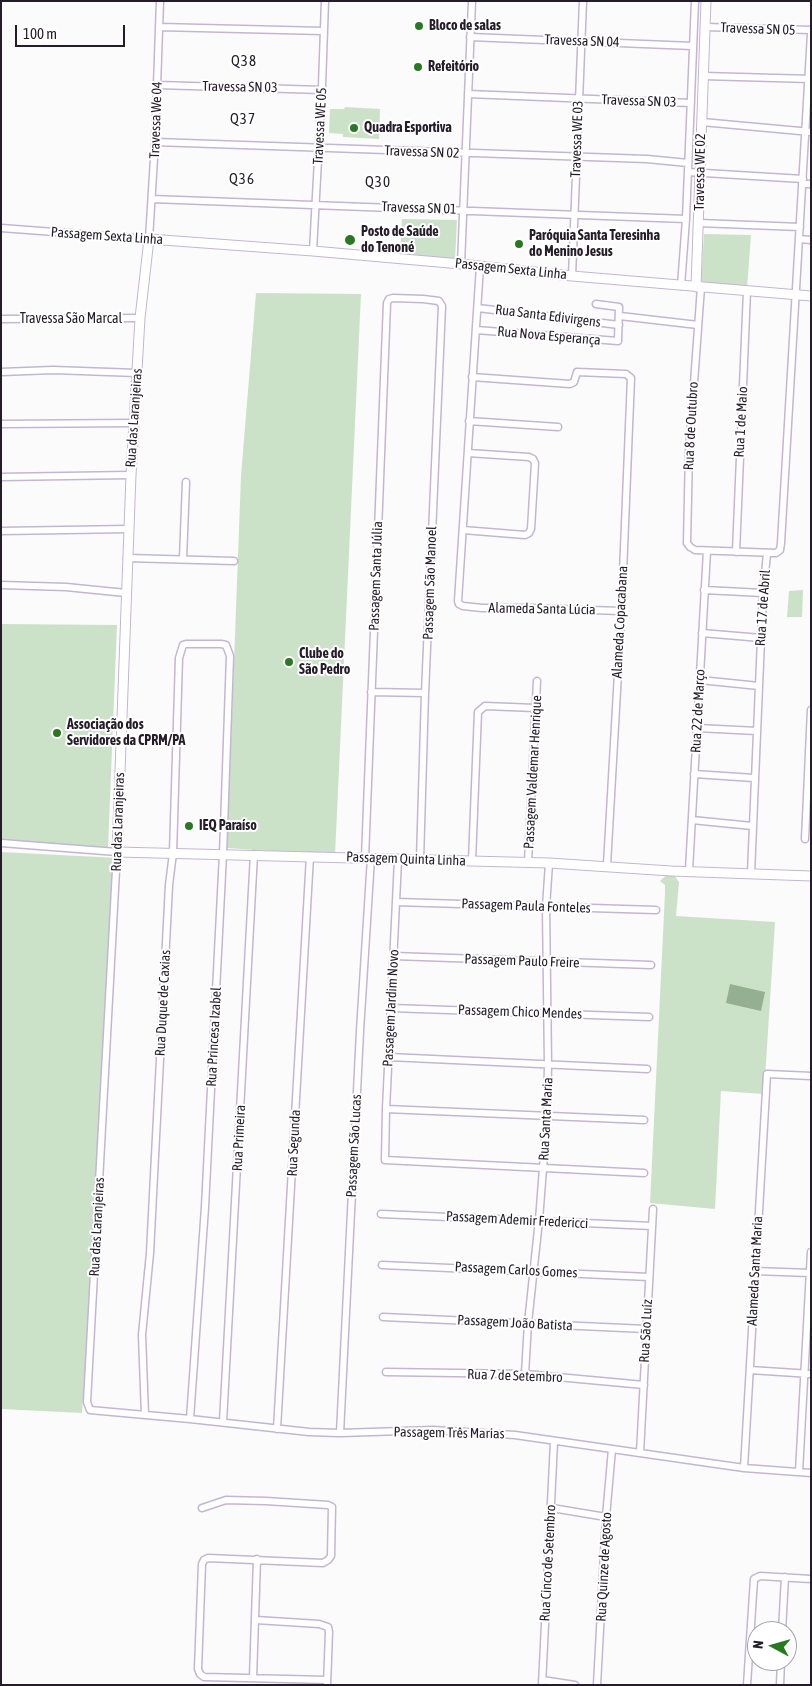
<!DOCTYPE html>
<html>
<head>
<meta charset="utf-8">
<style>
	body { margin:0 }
	#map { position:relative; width:812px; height:1686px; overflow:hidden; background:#fbfbfb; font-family:"Asap Condensed",sans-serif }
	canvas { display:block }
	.frame { position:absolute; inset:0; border:2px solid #241d29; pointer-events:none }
	.north { position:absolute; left:747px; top:1621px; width:50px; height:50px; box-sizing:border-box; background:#fff; border:1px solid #a7a5a9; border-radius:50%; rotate:276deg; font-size:14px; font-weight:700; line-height:20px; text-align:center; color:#241d29 }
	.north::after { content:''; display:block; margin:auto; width:18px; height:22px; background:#297923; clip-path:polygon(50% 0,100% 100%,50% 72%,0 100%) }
	.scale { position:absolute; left:15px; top:25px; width:110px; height:22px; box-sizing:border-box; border:2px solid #241d29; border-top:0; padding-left:6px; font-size:15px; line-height:18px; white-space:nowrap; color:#241d29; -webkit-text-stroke:4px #fff; paint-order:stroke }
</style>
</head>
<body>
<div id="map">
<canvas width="812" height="1686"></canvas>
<div class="frame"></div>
<div class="north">N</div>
<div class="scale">100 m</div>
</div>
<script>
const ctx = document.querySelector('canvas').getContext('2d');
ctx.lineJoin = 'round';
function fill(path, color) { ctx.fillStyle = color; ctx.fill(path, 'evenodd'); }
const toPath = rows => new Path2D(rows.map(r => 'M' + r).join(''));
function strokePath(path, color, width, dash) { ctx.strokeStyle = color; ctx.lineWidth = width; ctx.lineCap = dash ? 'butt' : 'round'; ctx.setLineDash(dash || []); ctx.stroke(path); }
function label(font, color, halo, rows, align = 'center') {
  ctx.font = font + ' "Asap Condensed",sans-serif'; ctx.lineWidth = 4; ctx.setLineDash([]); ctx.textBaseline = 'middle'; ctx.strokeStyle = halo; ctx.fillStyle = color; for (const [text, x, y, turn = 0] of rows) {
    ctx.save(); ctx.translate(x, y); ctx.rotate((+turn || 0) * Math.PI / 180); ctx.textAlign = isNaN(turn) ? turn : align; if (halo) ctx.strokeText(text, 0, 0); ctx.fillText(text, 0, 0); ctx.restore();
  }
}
fill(toPath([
	[345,107,380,109,379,139,343,137,343,134,329,133,330,109,344,109],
	[402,219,457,220,455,261,400,256],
	[704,234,751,235,747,289,701,287],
	[256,293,361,294,335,855,227,848,241,476],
	[803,590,802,617,787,617,789,591],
	[1,624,117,625,108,848,1,841],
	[1,852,118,858,94,1241,82,1413,1,1409],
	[671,871,679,882,676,916,775,922,764,1094,721,1091,715,1209,650,1203,665,893,665,885,660,881]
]), '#cbe2c8');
fill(toPath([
	[730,984,765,992,761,1011,726,1003]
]), '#95af92');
const street = toPath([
	[159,27,323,31],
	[705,27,811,30],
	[470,37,693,46],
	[703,76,811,79],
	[158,85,322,90],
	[468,94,691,103],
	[702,122,811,132],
	[155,142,647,159,688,163],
	[688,172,803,179],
	[802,184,811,184],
	[152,199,686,219],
	[699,223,800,227],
	[1,228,149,239,155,142,160,1],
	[799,239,811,240],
	[313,251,322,86,325,1],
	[461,264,472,1],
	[480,266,458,601,459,604,463,606,482,608,530,608,621,611],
	[572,276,583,1],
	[681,286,686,219,695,1],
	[701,287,689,451,687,543,690,547,695,550,776,553,780,550,781,543,811,34],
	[478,308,619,325],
	[620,316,698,325],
	[1,319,140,318],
	[476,330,618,341,619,307,596,304],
	[1,372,53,370,137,373],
	[472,377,570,384,574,382,577,372,626,374,631,378,621,621,607,865],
	[469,421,558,427],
	[1,424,134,423],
	[1,477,131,475],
	[463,530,525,535,529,533,531,529,535,463,533,459,529,457,468,453],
	[1,531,129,529],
	[736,552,747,291],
	[127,558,234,561],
	[183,559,186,482],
	[1,585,66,587,126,593],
	[704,590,763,593],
	[702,633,761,638],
	[700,680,759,686],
	[371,692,425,693],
	[697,728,757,731],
	[694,774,754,778],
	[692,820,752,826],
	[805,839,811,710],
	[1,843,117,852,87,1402,90,1410,190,1419,309,1432,340,1433,433,1430,515,1435,744,1468,811,1473],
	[365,858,387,303,389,299,393,298,423,299,439,301,442,306,425,693,420,860],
	[398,860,386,1109,385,1160,644,1173],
	[472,861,478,712,485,706,535,708],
	[528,862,537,681],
	[689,870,707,551],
	[751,873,763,593,767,554],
	[396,902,656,910],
	[394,956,651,965],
	[391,1008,649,1017],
	[389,1057,647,1069],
	[386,1109,644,1120],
	[381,1214,652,1226],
	[382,1265,649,1277],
	[755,1271,810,1273],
	[383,1317,646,1329],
	[750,1370,811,1374],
	[386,1372,525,1374,644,1385],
	[525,1374,528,1323,539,1220,547,1117,548,1065,546,907,549,863],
	[145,1415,142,1335,150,1253,169,885,173,853,179,658,183,645,186,644,221,644,226,645,230,656,223,854,205,1207,190,1419],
	[223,1422,254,854],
	[277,1429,310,856],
	[340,1433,360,1031,371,858],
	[640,1453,653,1209],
	[744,1468,767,1074,811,1076],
	[799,1472,811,1252],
	[202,1508,226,1500,266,1501,328,1505,332,1507,331,1556,328,1560,323,1563,208,1558,204,1560,202,1564,198,1669,200,1674,204,1677,327,1680],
	[552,1508,606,1517],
	[256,1620,319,1624,328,1627,329,1632,327,1685],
	[782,1631,785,1577],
	[253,1678,257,1559],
	[542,1680,575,1685],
	[542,1685,554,1442],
	[597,1685,606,1517,612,1449],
	[747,1685,754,1579,760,1576,811,1579],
	[780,1685,781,1661]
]);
const secondary = toPath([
	[696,287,706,1],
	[811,296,572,276,461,264,313,251,149,239,140,318,131,475,117,852,549,863,671,871,811,876]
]);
strokePath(street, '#c5b5d4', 9);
strokePath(secondary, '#c5b5d4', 11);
strokePath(street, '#fff', 6);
strokePath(secondary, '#fff', 9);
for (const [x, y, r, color] of [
	[419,26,5,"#297923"],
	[418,67,5,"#297923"],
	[354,128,5,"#297923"],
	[350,240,6,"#297923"],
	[519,244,5,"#297923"],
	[289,662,5,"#297923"],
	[57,733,5,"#297923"],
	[189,826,5,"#297923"]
]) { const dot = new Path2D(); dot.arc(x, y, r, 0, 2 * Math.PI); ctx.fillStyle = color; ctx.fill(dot); strokePath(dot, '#fff', 2); }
label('bold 14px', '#241d29', '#fff', [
	["Bloco de salas",429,26],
	["Refeitório",428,67],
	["Quadra Esportiva",364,128],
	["Posto de Saúde",361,232],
	["do Tenoné",361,248],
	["Paróquia Santa Teresinha",529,236],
	["do Menino Jesus",529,252],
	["Clube do",299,654],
	["São Pedro",299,670],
	["Associação dos",67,725],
	["Servidores da CPRM/PA",67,741],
	["IEQ Paraíso",199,826]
], 'left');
label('14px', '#241d29', '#fff', [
	["Travessa SN 05",758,29,2],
	["Travessa SN 04",582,41,2],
	["Travessa SN 03",240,87,1],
	["Travessa SN 03",639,101,2],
	["Travessa We 04",156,120,-88],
	["Travessa WE 05",320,126,-87],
	["Travessa WE 03",577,139,-88],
	["Travessa SN 02",422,152,2],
	["Travessa WE 02",700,172,-89],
	["Travessa SN 01",419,208,2],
	["Passagem Sexta Linha",107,236,4],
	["Passagem Sexta Linha",511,269,6],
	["Rua Santa Edivirgens",548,316,7],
	["Travessa São Marcal",71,319],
	["Rua Nova Esperança",549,336,5],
	["Rua das Laranjeiras",134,418,-86],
	["Rua 1 de Maio",741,422,-87],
	["Rua 8 de Outubro",691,426,-87],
	["Passagem Santa Júlia",376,576,-88],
	["Passagem São Manoel",430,583,-88],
	["Rua 17 de Abril",763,608,-86],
	["Alameda Santa Lúcia",542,609,1],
	["Alameda Copacabana",620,622,-87],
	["Rua 22 de Março",698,711,-87],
	["Passagem Valdemar Henrique",533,772,-87],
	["Rua das Laranjeiras",118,822,-88],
	["Passagem Quinta Linha",406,859,2],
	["Passagem Paula Fonteles",526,906,2],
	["Passagem Paulo Freire",522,961,2],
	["Rua Duque de Caxias",163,1003,-87],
	["Passagem Jardim Novo",391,1008,-87],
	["Passagem Chico Mendes",520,1012,2],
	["Rua Princesa Izabel",214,1037,-87],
	["Rua Santa Maria",546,1119,-87],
	["Rua Primeira",239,1138,-87],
	["Rua Segunda",294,1143,-87],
	["Passagem São Lucas",354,1146,-87],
	["Passagem Ademir Fredericci",517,1220,3],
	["Rua das Laranjeiras",97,1227,-87],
	["Passagem Carlos Gomes",516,1270,3],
	["Alameda Santa Maria",755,1271,-87],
	["Passagem João Batista",515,1323,3],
	["Rua São Luíz",646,1331,-87],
	["Rua 7 de Setembro",515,1376,2],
	["Passagem Três Marias",449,1433,1],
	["Rua Cinco de Setembro",548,1563,-87],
	["Rua Quinze de Agosto",604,1567,-87]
]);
ctx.letterSpacing = '1px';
label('15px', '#241d29', '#fff', [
	["Q38",244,61],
	["Q37",243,119],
	["Q36",242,179],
	["Q30",378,182]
]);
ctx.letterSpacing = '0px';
</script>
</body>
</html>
